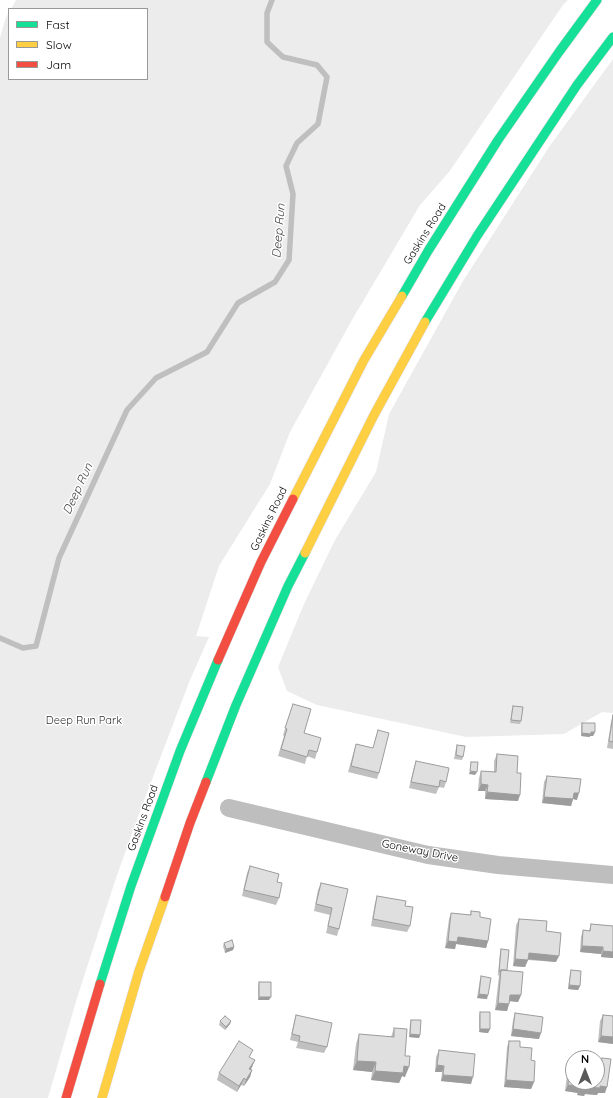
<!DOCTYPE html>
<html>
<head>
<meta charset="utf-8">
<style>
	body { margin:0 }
	#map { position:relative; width:613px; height:1098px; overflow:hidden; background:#fff; font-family:Quicksand,sans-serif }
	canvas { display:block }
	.legend { position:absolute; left:8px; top:8px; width:140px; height:72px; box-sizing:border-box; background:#fff; border:1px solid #999; margin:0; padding:5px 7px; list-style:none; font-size:12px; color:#000 }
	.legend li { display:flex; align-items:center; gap:8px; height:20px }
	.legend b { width:20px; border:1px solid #999 }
	.north { position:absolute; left:565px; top:1050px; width:40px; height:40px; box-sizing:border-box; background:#fff; border:1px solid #999; border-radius:50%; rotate:0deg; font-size:11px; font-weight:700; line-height:16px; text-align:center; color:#000 }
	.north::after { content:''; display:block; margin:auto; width:14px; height:18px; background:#595959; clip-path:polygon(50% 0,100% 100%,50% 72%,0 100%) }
</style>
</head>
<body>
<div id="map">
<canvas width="613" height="1098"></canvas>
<ul class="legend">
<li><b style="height:5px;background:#16e098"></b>Fast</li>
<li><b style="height:5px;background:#ffcf43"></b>Slow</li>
<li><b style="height:5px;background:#f24e42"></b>Jam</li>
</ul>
<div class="north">N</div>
</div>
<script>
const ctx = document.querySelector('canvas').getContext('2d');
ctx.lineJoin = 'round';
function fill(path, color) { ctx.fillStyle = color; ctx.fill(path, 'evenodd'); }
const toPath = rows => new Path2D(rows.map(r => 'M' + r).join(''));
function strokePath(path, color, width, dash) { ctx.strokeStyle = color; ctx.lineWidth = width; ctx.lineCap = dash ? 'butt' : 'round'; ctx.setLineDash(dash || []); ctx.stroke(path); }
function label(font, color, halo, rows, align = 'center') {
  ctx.font = font + ' Quicksand,sans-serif'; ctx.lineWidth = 3; ctx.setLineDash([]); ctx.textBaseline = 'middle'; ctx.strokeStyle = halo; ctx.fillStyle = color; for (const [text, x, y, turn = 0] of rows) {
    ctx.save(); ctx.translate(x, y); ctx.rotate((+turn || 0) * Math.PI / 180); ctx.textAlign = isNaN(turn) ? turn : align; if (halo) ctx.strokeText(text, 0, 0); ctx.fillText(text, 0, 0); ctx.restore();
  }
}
fill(toPath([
	[16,0,568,0,563,5,449,172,420,205,352,320,290,432,270,484,219,566,196,636,209,637,190,680,143,803,116,878,77,998,48,1098,0,1098,0,38,5,20,9,12,9,79,147,79,147,9,11,9],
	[613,59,613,713,602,712,564,734,466,737,317,705,287,691,278,667,304,604,335,540,376,472,389,414,463,281,549,147]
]), '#ececec');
strokePath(toPath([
	[0,638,23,648,36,646,59,558,127,410,156,378,207,352,238,303,275,282,289,260,293,194,286,166,297,143,318,124,327,77,317,65,283,57,267,42,267,13,272,0]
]), '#bfbfbf', 5.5);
const fast = toPath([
	[402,296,428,251,498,140,559,52,597,0],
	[425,322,477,236,577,85,613,37],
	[206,782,236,705,288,586,305,553],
	[100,984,131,886,180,751,218,660]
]);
const slow = toPath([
	[293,499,364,360,402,296],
	[305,553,374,415,425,322],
	[102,1098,139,971,165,897]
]);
const jam = toPath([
	[218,660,261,562,293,499],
	[165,897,190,823,206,782],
	[66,1098,100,984]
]);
strokePath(fast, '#dbdbdb', 10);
strokePath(slow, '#dbdbdb', 10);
strokePath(jam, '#dbdbdb', 10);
strokePath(toPath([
	[229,808,428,855,498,865,613,875]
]), '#bebebe', 18);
strokePath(fast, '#16e098', 9);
strokePath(slow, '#ffcf43', 9);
strokePath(jam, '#f24e42', 9);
fill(toPath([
	[293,704,304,733,317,752,315,759,307,756,305,764,278,756,284,736,283,735],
	[513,706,521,721,520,724,510,723,512,709],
	[613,715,613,749,607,748,611,722],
	[582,723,595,732,593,736,590,736,590,737,581,736,581,726],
	[378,730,379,773,377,779,348,772,356,744,373,748],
	[457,745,463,757,462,760,454,759,456,748],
	[497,754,517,773,518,801,485,799,485,791,478,791,479,778,481,771,494,772,494,761],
	[416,761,446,782,444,788,439,787,436,794,409,788,414,767],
	[547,776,577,800,573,799,571,806,542,803,544,782],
	[250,866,277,882,279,898,276,905,242,896,247,873],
	[321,883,348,889,339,929,337,936,326,933,330,915,314,911,318,890],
	[377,896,405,906,410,926,407,932,371,926,375,903],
	[471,911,480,917,488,941,486,948,456,944,455,949,445,948,449,919,451,913,470,915],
	[519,919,546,931,556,962,528,960,525,967,513,966,516,925],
	[591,924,613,926,613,958,601,957,601,954,580,952,581,937,583,930,589,931],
	[224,943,234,947,233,950,225,953,223,946],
	[501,949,507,970,521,995,518,1002,510,1001,509,1004,507,1011,495,1010,499,976,498,975,500,952],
	[571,970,580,986,578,990,568,989,570,974],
	[481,976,487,999,477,998,480,979],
	[259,982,269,1000,258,1000,258,986],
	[480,1012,490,1029,488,1033,479,1032,479,1015],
	[515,1013,539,1039,511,1036,513,1020],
	[296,1015,327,1047,324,1053,296,1048,298,1042,290,1040,294,1022],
	[603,1015,613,1016,613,1044,598,1042,600,1021],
	[411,1020,420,1035,419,1038,409,1037,410,1023],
	[220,1021,231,1021,230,1024,225,1030,219,1025],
	[394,1028,405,1056,405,1077,402,1076,399,1083,371,1080,372,1072,353,1070,356,1044,359,1034,391,1037],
	[509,1041,520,1047,531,1060,534,1082,531,1089,504,1087,507,1047],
	[439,1050,471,1084,441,1081,442,1072,435,1072,436,1057],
	[602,1058,605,1093,598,1093,597,1095,585,1094,584,1096,577,1095,578,1093,565,1091,568,1067,570,1060,600,1063],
	[255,1060,251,1069,252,1070,250,1077,244,1086,241,1085,237,1092,217,1080,219,1073]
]), '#c0c0c0');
fill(toPath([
	[595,732,593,736,590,736,590,737,581,736,582,733],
	[470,771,477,772,475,775,469,774],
	[481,784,488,785,485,791,478,791],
	[487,792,520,795,518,801,485,799],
	[574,793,579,793,577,800,573,799,571,806,542,803,544,797],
	[458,937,488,941,486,948,456,944,455,949,445,948,448,941],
	[582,946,603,947,601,954,580,952],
	[234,947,233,950,225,953,226,949],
	[603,951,613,952,613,958,601,957],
	[529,953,559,956,556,962,526,959],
	[515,959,528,960,525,967,513,966],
	[569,985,580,986,578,990,568,989],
	[479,994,488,995,487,999,477,998],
	[510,995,521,995,518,1002,508,1001],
	[259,997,271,997,269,1000,258,1000],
	[498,1003,509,1004,507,1011,495,1010],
	[231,1021,230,1024,225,1030,226,1027],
	[480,1029,490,1029,488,1033,479,1032],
	[513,1029,541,1033,539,1039,511,1036],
	[410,1034,420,1035,419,1038,409,1037],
	[601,1036,613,1037,613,1044,598,1042],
	[255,1060,252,1067,247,1075,249,1069],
	[357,1061,376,1062,372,1072,353,1070],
	[437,1065,444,1066,442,1072,435,1072],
	[404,1066,409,1067,405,1077,402,1076,399,1083,371,1080,375,1071],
	[252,1070,250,1077,244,1086,246,1080],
	[443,1075,473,1077,471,1084,441,1081],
	[244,1078,241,1085,237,1092,239,1086],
	[506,1080,534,1082,531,1089,504,1087],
	[568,1085,580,1086,578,1093,565,1091],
	[600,1086,607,1087,605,1093,598,1093,597,1095,585,1094,584,1096,577,1095,580,1088]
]), '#9c9c9c');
const building = toPath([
	[293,704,311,709,304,733,321,738,317,752,309,750,307,757,281,749,287,729,285,728,293,704],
	[513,706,523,707,521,721,511,720,513,706],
	[613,715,613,742,609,741,613,715],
	[582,723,595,723,595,732,591,732,591,734,582,733,582,723],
	[378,730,389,733,379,773,351,766,356,744,373,748,378,730],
	[457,745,465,746,463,757,456,755,457,745],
	[497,754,518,756,517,773,521,773,520,795,487,792,488,785,481,784,481,771,496,772,497,754],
	[416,761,449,768,446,782,440,780,439,787,411,782,416,761],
	[471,762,478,762,477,772,470,771,471,762],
	[547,776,581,779,579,793,574,793,573,799,544,797,547,776],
	[250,866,279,874,277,882,282,883,279,898,244,890,250,866],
	[321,883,348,889,339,929,328,926,332,908,316,904,321,883],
	[377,896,406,901,405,906,413,907,410,926,373,919,377,896],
	[471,911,480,912,480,917,491,919,488,941,458,937,457,942,448,941,451,913,471,915,471,911],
	[519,919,547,921,546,931,561,933,559,956,529,953,528,960,515,959,519,919],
	[591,924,613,926,613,952,603,951,603,947,582,946,583,930,590,931,591,924],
	[232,940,234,947,226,949,224,943,232,940],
	[501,949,509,950,507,970,501,970,500,972,499,972,501,949],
	[501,970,523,972,521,995,510,995,509,1004,498,1003,501,970],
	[571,970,581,971,580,986,569,985,571,970],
	[481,976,491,978,488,995,479,994,481,976],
	[259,982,271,982,271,997,259,997,259,982],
	[480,1012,490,1012,490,1029,480,1029,480,1012],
	[515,1013,543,1017,541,1033,513,1029,515,1013],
	[296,1015,332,1023,327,1047,299,1041,300,1036,292,1034,296,1015],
	[603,1015,613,1016,613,1037,601,1036,603,1015],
	[225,1016,231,1021,226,1027,220,1021,225,1016],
	[411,1020,421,1020,420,1035,410,1034,411,1020],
	[394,1028,407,1029,405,1056,410,1056,409,1067,404,1066,403,1073,375,1071,376,1062,357,1061,359,1034,394,1037,394,1028],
	[239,1041,253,1050,249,1057,255,1060,249,1069,252,1070,246,1080,244,1078,239,1086,219,1073,239,1041],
	[509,1041,520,1041,520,1047,532,1048,531,1060,535,1061,534,1082,506,1080,509,1041],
	[439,1050,475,1054,473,1077,443,1075,444,1066,437,1065,439,1050],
	[602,1058,611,1059,607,1087,600,1086,600,1088,587,1087,587,1089,580,1088,580,1086,568,1085,570,1060,573,1060,573,1082,597,1082,597,1063,601,1064,602,1058]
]);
fill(building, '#dfdfdf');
strokePath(building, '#9c9c9c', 1);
label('11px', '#000', '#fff', [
	["Gaskins Road",425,234,-58],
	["Gaskins Road",269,519,-64],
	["Gaskins Road",143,818,-70],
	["Goneway Drive",420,851,11]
]);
label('11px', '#333', '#fff', [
	["Deep Run Park",84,721]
]);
label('italic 12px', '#444', '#fff', [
	["Deep Run",279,231,-85],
	["Deep Run",78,489,-65]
]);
</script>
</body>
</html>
